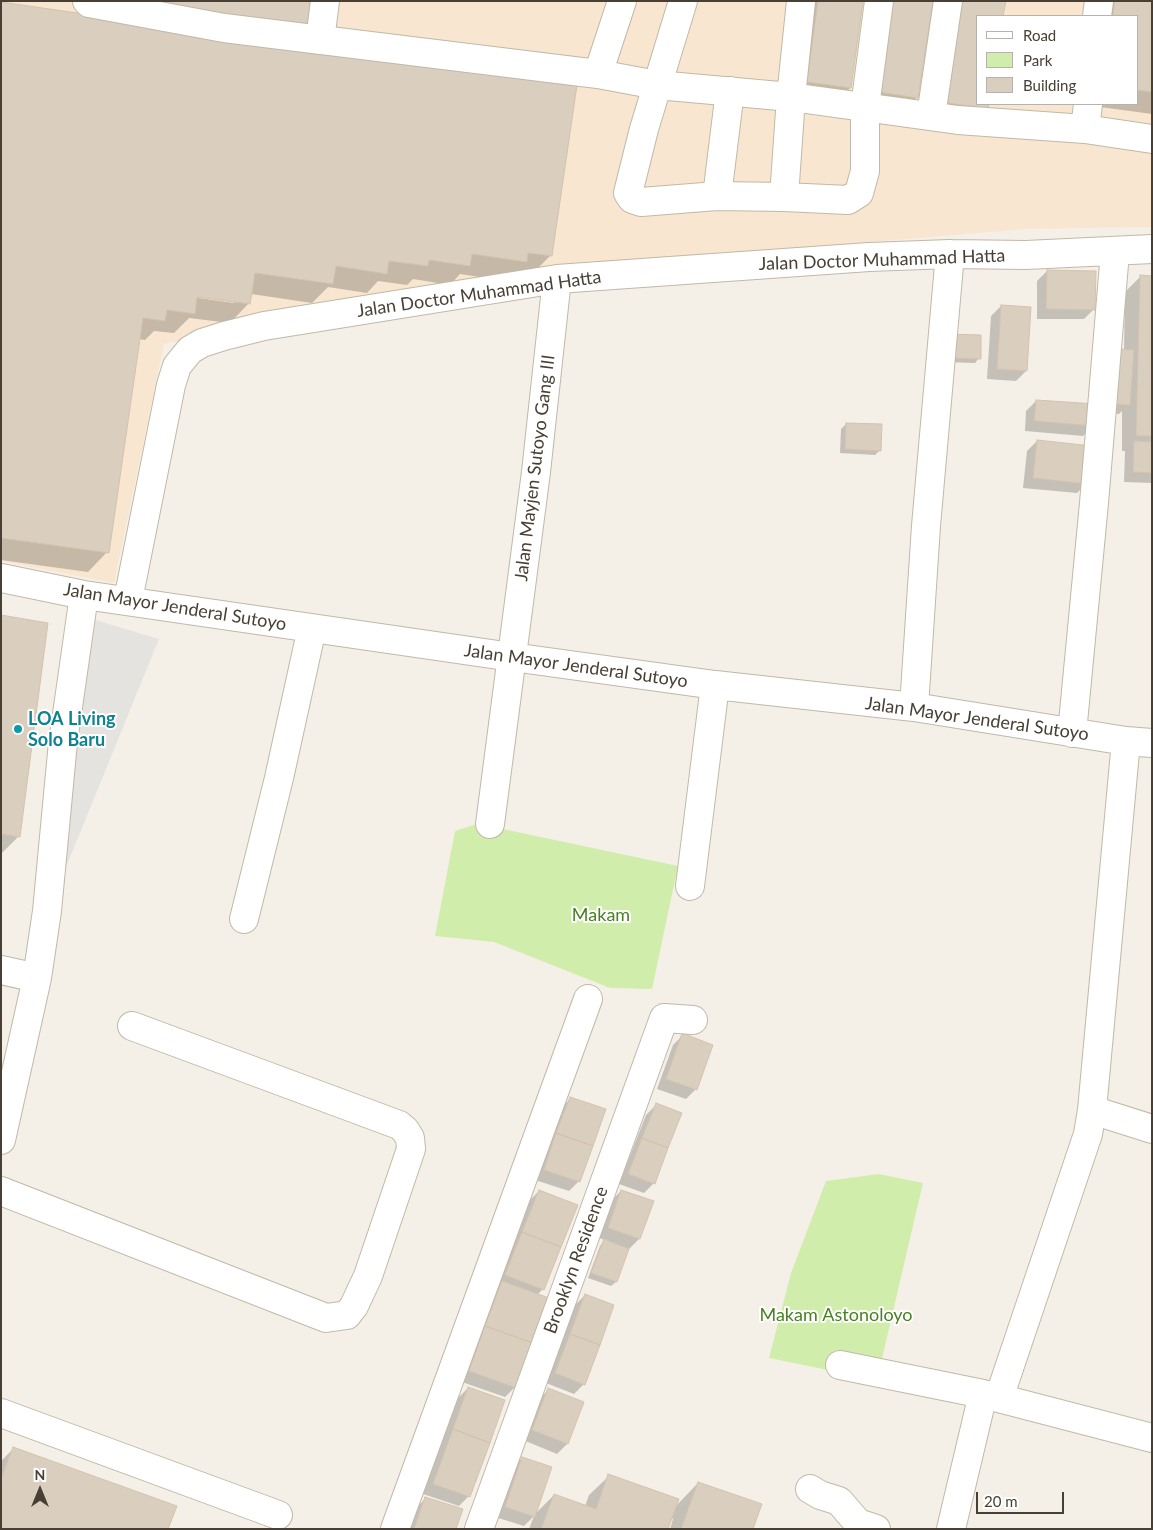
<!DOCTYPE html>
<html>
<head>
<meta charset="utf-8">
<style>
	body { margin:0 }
	#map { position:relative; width:1153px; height:1530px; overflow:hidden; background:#f5f0e7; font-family:Lato,sans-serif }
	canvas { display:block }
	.frame { position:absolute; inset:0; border:2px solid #484035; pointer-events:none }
	.legend { position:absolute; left:976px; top:15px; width:162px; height:90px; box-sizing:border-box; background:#fff; border:1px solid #b6b3ae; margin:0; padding:6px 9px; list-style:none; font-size:15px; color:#484035 }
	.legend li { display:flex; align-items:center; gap:10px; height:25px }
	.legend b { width:25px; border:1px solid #b6b3ae }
	.north { position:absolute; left:15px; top:1465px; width:50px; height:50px; -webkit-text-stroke:4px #fff; paint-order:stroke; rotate:0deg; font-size:14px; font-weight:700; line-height:20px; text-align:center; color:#484035 }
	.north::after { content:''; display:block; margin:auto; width:18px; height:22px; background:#484035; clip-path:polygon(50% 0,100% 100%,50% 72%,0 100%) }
	.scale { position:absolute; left:976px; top:1492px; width:88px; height:22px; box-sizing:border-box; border:2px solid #484035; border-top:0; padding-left:6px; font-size:15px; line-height:18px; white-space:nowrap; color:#484035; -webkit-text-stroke:4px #fff; paint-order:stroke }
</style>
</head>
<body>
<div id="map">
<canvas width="1153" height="1530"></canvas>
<div class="frame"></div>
<ul class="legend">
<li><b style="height:6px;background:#fff"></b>Road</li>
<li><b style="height:14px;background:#d1edac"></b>Park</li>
<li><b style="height:14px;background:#dacebe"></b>Building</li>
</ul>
<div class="north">N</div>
<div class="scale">20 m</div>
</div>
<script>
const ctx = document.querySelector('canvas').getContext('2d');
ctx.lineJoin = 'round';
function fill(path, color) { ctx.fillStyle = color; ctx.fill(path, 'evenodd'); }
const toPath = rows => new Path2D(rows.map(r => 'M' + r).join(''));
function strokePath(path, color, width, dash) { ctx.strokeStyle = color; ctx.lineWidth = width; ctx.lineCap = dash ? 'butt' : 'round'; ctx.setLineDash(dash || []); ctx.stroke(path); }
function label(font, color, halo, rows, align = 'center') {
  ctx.font = font + ' Lato,sans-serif'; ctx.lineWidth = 4; ctx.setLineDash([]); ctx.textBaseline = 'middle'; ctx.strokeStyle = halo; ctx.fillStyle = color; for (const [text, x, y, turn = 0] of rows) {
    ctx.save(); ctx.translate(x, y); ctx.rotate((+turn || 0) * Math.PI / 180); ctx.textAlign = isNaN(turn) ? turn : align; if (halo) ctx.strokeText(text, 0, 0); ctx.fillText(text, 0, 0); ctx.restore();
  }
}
fill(toPath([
	[1,1,1152,1,1152,227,1025,229,556,269,422,291,164,344,114,583,1,561],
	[977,16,1137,16,1137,104,977,104]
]), '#f8e6d0');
fill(toPath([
	[483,822,496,823,503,829,678,866,652,989,610,988,494,942,435,936,455,831],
	[879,1174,923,1183,877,1380,769,1358,791,1273,826,1181]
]), '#d1edac');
fill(toPath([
	[92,619,159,639,60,882]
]), '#e5e3df');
fill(toPath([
	[805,1,862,1,850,88,835,103,792,97],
	[874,1,917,97,902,112,858,106],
	[946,1,1004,1,1002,16,977,16,977,104,988,104,987,109,928,117],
	[1099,1,1152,1,1152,114,1085,105,1085,104,1137,104,1137,16,1097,16],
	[1,4,125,21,306,29,550,256,531,275,506,281,460,274,450,285,413,279,407,285,378,281,367,293,328,287,312,303,251,294,249,303,230,323,189,318,174,333,154,331,145,340,138,339,107,552,88,572,1,560],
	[191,295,234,301,234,303,191,297],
	[1047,271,1094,309,1084,319,1037,319,1037,281],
	[1140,277,1152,277,1152,483,1124,482,1125,451,1122,451,1122,411,1119,414,1094,412,1093,426,1083,436,1025,431,1026,411,1036,401,1097,406,1124,350,1125,292],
	[1001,306,1026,371,1016,381,987,379,991,316],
	[945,340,979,358,975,363,944,362],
	[846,424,880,450,875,455,840,453,841,429],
	[1037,441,1087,483,1077,493,1023,488,1027,451],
	[1,617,19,836,1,854],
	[683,1035,696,1089,686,1099,657,1089,673,1045],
	[570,1099,579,1181,569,1191,535,1180,560,1109],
	[656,1105,654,1183,644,1193,619,1184,646,1115],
	[539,1191,543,1289,537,1295,515,1387,505,1397,459,1381,492,1292,499,1285,496,1285,529,1201],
	[621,1191,652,1202,639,1239,629,1249,628,1248,616,1282,611,1286,588,1278,600,1246,605,1240,599,1238,611,1201],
	[585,1295,584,1384,574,1394,546,1383,575,1305],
	[468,1388,469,1496,459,1506,423,1494,458,1398],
	[548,1390,583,1403,567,1444,557,1454,523,1440,538,1400],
	[14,1448,1,1529,1,1461],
	[522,1458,534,1515,554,1495,585,1506,589,1495,609,1476,675,1507,698,1483,752,1529,670,1529,673,1519,671,1518,667,1529,529,1529,534,1516,524,1526,495,1517,512,1468],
	[426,1498,454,1529,408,1529,416,1508]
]), '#0003');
const building = toPath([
	[144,1,312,1,307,29,144,1],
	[818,1,863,1,851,88,807,82,818,1],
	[886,1,933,1,918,98,872,91,886,1],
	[958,1,1006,1,1003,16,977,16,977,104,989,104,988,109,942,102,958,1],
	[1115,1,1152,1,1152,92,1137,90,1137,16,1113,16,1115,1],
	[1,2,577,85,552,256,528,253,527,262,472,254,470,266,429,260,428,266,389,261,387,274,336,266,333,284,255,273,250,304,197,297,195,314,167,310,165,321,143,318,109,553,1,538,1,2],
	[1047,270,1096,271,1095,310,1046,309,1047,270],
	[1140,275,1152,276,1152,436,1136,436,1140,275],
	[1001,305,1031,307,1027,371,997,369,1001,305],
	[950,334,981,335,981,359,949,358,950,334],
	[1109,348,1134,350,1130,405,1105,403,1109,348],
	[1036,400,1096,404,1094,426,1034,421,1036,400],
	[846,423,882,424,881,451,845,449,846,423],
	[1037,440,1092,446,1088,484,1033,478,1037,440],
	[1134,441,1152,442,1152,473,1133,472,1134,441],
	[1,615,48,623,20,837,1,834,1,615],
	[682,1033,713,1045,697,1090,666,1079,682,1033],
	[570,1097,606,1109,593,1146,556,1133,570,1097],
	[656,1103,682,1113,668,1148,642,1138,656,1103],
	[556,1133,593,1146,580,1182,544,1170,556,1133],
	[642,1138,668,1148,655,1184,628,1174,642,1138],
	[539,1190,578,1205,561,1247,522,1232,539,1190],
	[621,1190,654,1201,640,1239,608,1228,621,1190],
	[522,1232,561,1247,544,1290,505,1275,522,1232],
	[604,1239,629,1249,617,1282,591,1273,604,1239],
	[502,1281,549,1298,533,1343,485,1326,502,1281],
	[585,1294,614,1305,600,1345,570,1334,585,1294],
	[485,1326,533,1343,516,1388,469,1371,485,1326],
	[570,1334,600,1345,585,1385,555,1373,570,1334],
	[468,1387,505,1400,490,1443,453,1429,468,1387],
	[548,1388,584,1402,568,1444,532,1430,548,1388],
	[453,1429,490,1443,470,1497,433,1484,453,1429],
	[13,1447,177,1506,168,1529,1,1529,1,1479,13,1447],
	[522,1457,552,1467,535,1517,505,1507,522,1457],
	[608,1474,679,1499,668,1529,541,1529,554,1494,596,1509,608,1474],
	[698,1482,762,1504,753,1529,681,1529,698,1482],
	[425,1497,463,1509,456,1529,414,1529,425,1497]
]);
fill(building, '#dacebe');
strokePath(building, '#d3c3ad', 1);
const minor = toPath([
	[87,1,89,3,224,28,598,74,622,1],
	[683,1,644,129,628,193,632,199,641,202,717,196,730,91],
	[1097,16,1099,1],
	[320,40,325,1],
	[598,74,657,85,791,97,958,120,1085,129],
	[1088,104,1085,129,1152,139],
	[931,116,948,1],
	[717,196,784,197,791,97,801,1],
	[784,197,848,200,859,193,865,171,865,107,879,1],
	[1,578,84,595,512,657,715,685,914,707,1126,741,1152,743],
	[128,600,171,385,177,366,190,350,202,343,224,336,264,326,557,279,869,257,950,254,1026,255,1152,249],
	[914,707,926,526,950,254],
	[1072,733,1094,503,1115,252],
	[490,824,536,472,557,279],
	[690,886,715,685],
	[244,919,279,778,312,628],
	[1,970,37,978],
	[1092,1110,1152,1129],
	[1,1140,37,978,47,911,63,742,84,595],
	[1,1191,326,1318,347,1315,354,1306,368,1276,411,1149,410,1138,405,1130,399,1125,132,1026],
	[840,1365,983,1394,1152,1438],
	[999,1398,1088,1134,1092,1110,1126,741],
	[1,1413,278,1515],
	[810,1489,820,1495,839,1501,858,1523,876,1529],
	[395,1529,588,999],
	[479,1529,664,1018,693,1020],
	[951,1529,983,1394]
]);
strokePath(minor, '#c1b8a8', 30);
strokePath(minor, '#fff', 28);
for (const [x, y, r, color] of [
	[18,729,5,"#0f9aa8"]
]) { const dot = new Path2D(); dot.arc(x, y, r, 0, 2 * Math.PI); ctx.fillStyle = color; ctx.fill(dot); strokePath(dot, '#fff', 2); }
label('18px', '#484035', '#fff', [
	["Jalan Doctor Muhammad Hatta",882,260,-2],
	["Jalan Doctor Muhammad Hatta",479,294,-8],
	["Jalan Mayjen Sutoyo Gang III",535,468,-83],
	["Jalan Mayor Jenderal Sutoyo",175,607,9],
	["Jalan Mayor Jenderal Sutoyo",576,666,8],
	["Jalan Mayor Jenderal Sutoyo",977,719,8],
	["Brooklyn Residence",576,1260,-70]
]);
label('bold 18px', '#0d838f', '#fff', [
	["LOA Living",28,719],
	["Solo Baru",28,740]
], 'left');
label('18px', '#488022', '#fff', [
	["Makam",601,915],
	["Makam Astonoloyo",836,1315]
]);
</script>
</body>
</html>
